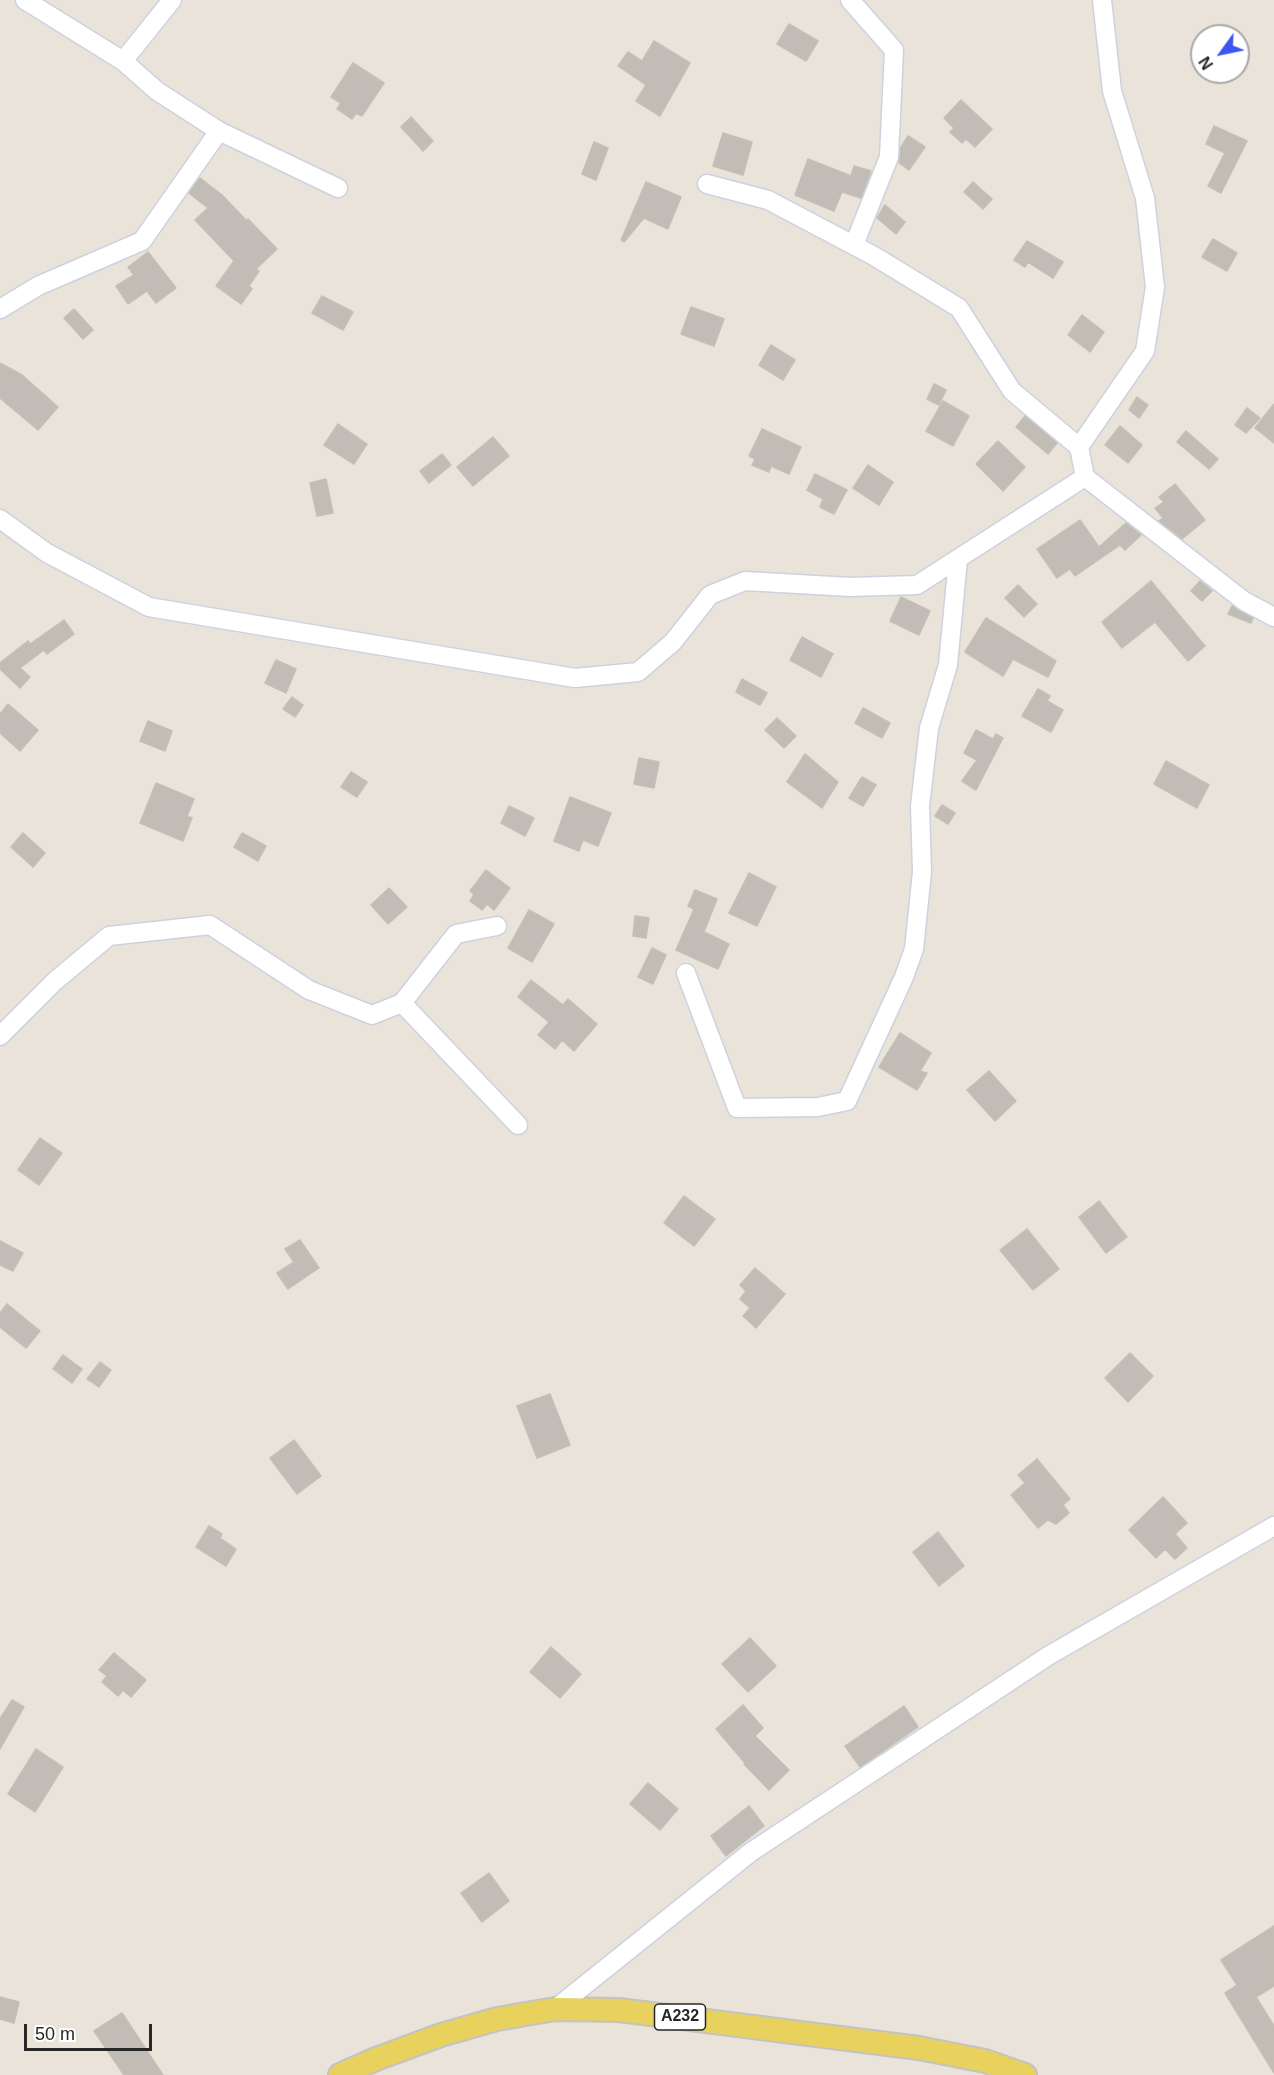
<!DOCTYPE html>
<html>
<head>
<meta charset="utf-8">
<style>
	body { margin:0 }
	#map { position:relative; width:1274px; height:2075px; overflow:hidden; background:#e9e3d9; font-family:Arial,sans-serif }
	canvas { display:block }
	.north { position:absolute; left:1190px; top:24px; width:60px; height:60px; box-sizing:border-box; background:#fff; border:2px solid #a9a9a9; border-radius:50%; rotate:237deg; font-size:16px; font-weight:700; line-height:24px; text-align:center; color:#272727 }
	.north::after { content:''; display:block; margin:auto; width:21px; height:27px; background:#3e55f1; clip-path:polygon(50% 0,100% 100%,50% 72%,0 100%) }
	.scale { position:absolute; left:24px; top:2024px; width:128px; height:27px; box-sizing:border-box; border:3px solid #272727; border-top:0; padding-left:8px; font-size:18px; line-height:21px; white-space:nowrap; color:#272727; -webkit-text-stroke:4px #fff; paint-order:stroke }
</style>
</head>
<body>
<div id="map">
<canvas width="1274" height="2075"></canvas>
<div class="north">N</div>
<div class="scale">50 m</div>
</div>
<script>
const ctx = document.querySelector('canvas').getContext('2d');
ctx.lineJoin = 'round';
function fill(path, color) { ctx.fillStyle = color; ctx.fill(path, 'evenodd'); }
const toPath = rows => new Path2D(rows.map(r => 'M' + r).join(''));
function strokePath(path, color, width, dash) { ctx.strokeStyle = color; ctx.lineWidth = width; ctx.lineCap = dash ? 'butt' : 'round'; ctx.setLineDash(dash || []); ctx.stroke(path); }
function label(font, color, halo, rows, align = 'center') {
  ctx.font = font + ' Arial,sans-serif'; ctx.lineWidth = 5; ctx.setLineDash([]); ctx.textBaseline = 'middle'; ctx.strokeStyle = halo; ctx.fillStyle = color; for (const [text, x, y, turn = 0] of rows) {
    ctx.save(); ctx.translate(x, y); ctx.rotate((+turn || 0) * Math.PI / 180); ctx.textAlign = isNaN(turn) ? turn : align; if (halo) ctx.strokeText(text, 0, 0); ctx.fillText(text, 0, 0); ctx.restore();
  }
}
const building = toPath([
	[789,24,818,41,806,61,777,44,789,24],
	[654,41,690,63,660,116,636,101,646,85,618,66,628,52,642,61,654,41],
	[353,63,384,83,362,116,356,113,352,119,337,109,341,103,331,97,353,63],
	[961,100,992,129,975,147,966,139,962,143,950,132,954,128,944,118,961,100],
	[411,117,433,141,423,151,401,127,411,117],
	[1214,126,1247,141,1221,193,1208,186,1225,153,1206,144,1214,126],
	[723,133,752,142,743,175,713,166,723,133],
	[908,136,925,147,909,170,899,163,901,147,908,136],
	[594,142,608,148,596,180,582,174,594,142],
	[808,159,851,176,854,166,871,171,861,198,842,192,834,211,795,195,808,159],
	[200,178,222,195,247,221,248,219,277,249,256,269,259,271,249,286,252,289,241,304,216,286,234,261,195,220,208,208,189,193,200,178],
	[646,182,681,197,668,229,644,218,624,242,621,240,646,182],
	[973,182,992,199,983,209,964,192,973,182],
	[885,205,905,222,896,234,877,218,885,205],
	[1213,239,1237,253,1227,271,1202,257,1213,239],
	[1027,241,1063,262,1053,278,1028,262,1025,267,1014,260,1027,241],
	[148,252,176,288,156,303,147,291,128,304,116,286,134,275,128,267,148,252],
	[322,296,353,312,343,330,312,313,322,296],
	[691,307,724,319,714,346,681,334,691,307],
	[74,309,93,330,83,339,64,318,74,309],
	[1082,315,1104,332,1090,352,1068,335,1082,315],
	[771,345,795,360,783,380,759,365,771,345],
	[0,363,22,375,58,407,38,430,0,398,0,363],
	[934,384,946,390,939,405,927,399,934,384],
	[1137,397,1148,405,1139,418,1129,410,1137,397],
	[943,401,969,416,953,446,926,431,943,401],
	[1274,404,1274,443,1255,428,1274,404],
	[1247,408,1260,418,1246,433,1235,425,1247,408],
	[1025,416,1057,443,1048,454,1016,427,1025,416],
	[338,424,367,444,354,464,324,445,338,424],
	[1120,426,1142,445,1128,463,1105,445,1120,426],
	[762,429,801,447,789,474,771,466,769,472,752,465,755,459,749,456,762,429],
	[1186,431,1218,459,1209,469,1177,442,1186,431],
	[493,437,509,456,473,486,457,467,493,437],
	[998,441,1025,467,1003,491,976,464,998,441],
	[442,454,451,465,429,483,420,471,442,454],
	[868,465,893,482,879,505,853,488,868,465],
	[815,474,847,490,834,514,820,507,823,499,807,490,815,474],
	[326,479,333,513,317,516,310,483,326,479],
	[1175,484,1205,520,1182,539,1159,521,1163,518,1155,508,1164,502,1159,497,1175,484],
	[1080,520,1099,547,1126,523,1141,535,1125,550,1120,545,1075,576,1070,569,1057,578,1037,549,1080,520],
	[1151,581,1205,646,1188,661,1155,622,1122,648,1102,622,1151,581],
	[1200,581,1212,591,1202,601,1191,591,1200,581],
	[1018,585,1037,604,1024,617,1005,598,1018,585],
	[901,597,930,611,919,635,890,621,901,597],
	[1232,606,1253,618,1251,623,1228,614,1232,606],
	[986,618,1056,661,1048,677,1013,659,1003,676,965,652,986,618],
	[64,620,74,634,47,654,44,650,20,668,30,677,20,688,0,669,0,663,28,641,30,644,64,620],
	[802,637,833,654,821,677,790,660,802,637],
	[276,660,296,669,286,693,265,683,276,660],
	[742,679,767,693,760,705,736,692,742,679],
	[1038,689,1050,696,1047,701,1063,710,1051,732,1022,716,1038,689],
	[292,697,303,705,295,717,283,709,292,697],
	[8,704,38,730,20,751,0,733,0,714,8,704],
	[863,708,890,723,882,738,855,723,863,708],
	[777,718,796,736,784,748,765,730,777,718],
	[148,721,172,731,165,751,140,741,148,721],
	[976,730,993,739,996,734,1003,738,976,790,962,781,977,760,964,753,976,730],
	[805,754,838,782,822,808,787,782,805,754],
	[639,758,659,762,654,788,634,784,639,758],
	[1166,761,1209,785,1197,808,1154,784,1166,761],
	[351,772,367,782,357,797,341,787,351,772],
	[862,777,876,785,863,806,849,798,862,777],
	[156,783,194,799,187,816,192,818,183,841,140,823,156,783],
	[570,797,611,813,598,846,583,840,579,851,554,841,570,797],
	[942,805,955,813,948,824,935,816,942,805],
	[509,806,534,818,525,836,501,823,509,806],
	[23,833,45,853,33,867,11,847,23,833],
	[242,833,266,846,258,861,234,847,242,833],
	[486,870,510,888,494,910,487,904,482,910,470,901,474,894,470,891,486,870],
	[749,873,776,887,757,926,729,913,749,873],
	[389,888,407,907,388,924,371,905,389,888],
	[695,890,717,899,704,932,729,944,718,969,676,950,694,909,688,906,695,890],
	[529,910,554,924,532,962,508,948,529,910],
	[635,916,649,918,646,938,633,936,635,916],
	[652,948,666,955,653,984,638,977,652,948],
	[531,980,563,1005,568,999,597,1024,574,1051,562,1040,555,1049,538,1035,549,1022,518,997,531,980],
	[900,1033,931,1053,920,1071,927,1073,917,1090,879,1067,900,1033],
	[989,1071,1016,1101,995,1121,967,1090,989,1071],
	[40,1138,62,1153,39,1185,18,1170,40,1138],
	[684,1196,715,1219,694,1246,664,1223,684,1196],
	[1099,1201,1127,1237,1106,1253,1079,1217,1099,1201],
	[1027,1229,1059,1269,1033,1290,1000,1250,1027,1229],
	[300,1240,319,1268,288,1289,277,1273,294,1262,285,1249,300,1240],
	[0,1241,23,1253,13,1271,0,1265,0,1241],
	[755,1268,785,1294,756,1328,743,1316,750,1308,740,1299,746,1291,740,1285,755,1268],
	[7,1304,40,1331,26,1348,0,1327,0,1313,7,1304],
	[1130,1353,1153,1376,1128,1402,1105,1378,1130,1353],
	[63,1355,82,1369,72,1383,53,1369,63,1355],
	[100,1362,111,1370,99,1387,87,1379,100,1362],
	[550,1394,570,1445,537,1458,517,1406,550,1394],
	[294,1440,321,1476,297,1494,270,1458,294,1440],
	[1037,1459,1070,1499,1063,1505,1069,1513,1056,1524,1048,1520,1038,1528,1011,1495,1025,1483,1018,1475,1037,1459],
	[1163,1497,1187,1523,1175,1534,1187,1548,1175,1559,1165,1549,1156,1558,1129,1530,1163,1497],
	[209,1526,222,1534,220,1538,236,1549,226,1566,196,1547,209,1526],
	[938,1532,964,1566,939,1586,913,1552,938,1532],
	[750,1638,776,1666,748,1692,722,1664,750,1638],
	[551,1647,581,1674,560,1698,530,1672,551,1647],
	[114,1653,146,1680,131,1697,123,1690,118,1696,102,1682,107,1676,99,1670,114,1653],
	[12,1700,24,1707,0,1749,0,1719,12,1700],
	[743,1705,763,1728,755,1736,789,1770,769,1790,744,1764,745,1763,716,1729,743,1705],
	[904,1706,918,1727,860,1767,845,1746,904,1706],
	[36,1749,63,1767,35,1812,8,1794,36,1749],
	[648,1783,678,1809,660,1830,630,1804,648,1783],
	[749,1806,764,1826,726,1856,711,1836,749,1806],
	[489,1873,509,1901,482,1922,461,1893,489,1873],
	[1274,1926,1274,1986,1256,1997,1274,2026,1274,2073,1225,1993,1237,1985,1221,1960,1274,1926],
	[0,1997,19,2002,14,2023,0,2019,0,1997],
	[122,2013,163,2075,124,2075,94,2031,122,2013]
]);
fill(building, '#c1bdb6');
strokePath(building, '#c4bfb3', 1.5);
const minor = toPath([
	[25,0,123,61,157,91,219,131,338,188],
	[850,0,894,50,889,157,854,245],
	[123,61,172,0],
	[707,184,768,200,874,256,959,308,1012,391,1079,447,1085,477],
	[0,309,38,286,142,241,219,131],
	[1079,447,1145,351,1155,287,1145,198,1112,91,1102,0],
	[0,519,47,553,149,607,575,678,638,672,673,642,710,595,745,581,850,587,917,585,1085,477,1244,601,1274,617],
	[497,926,456,934,402,1003,518,1125],
	[686,973,737,1108,818,1107,847,1101,904,977,914,949,922,872,920,806,929,728,948,665,958,559],
	[0,1036,55,981,109,936,210,925,309,990,372,1015,402,1003],
	[555,2009,751,1852,1048,1656,1274,1526]
]);
const major = toPath([
	[340,2075,376,2059,441,2035,497,2019,555,2009,619,2010,919,2048,985,2061,1025,2075]
]);
strokePath(minor, '#ced1e0', 21);
strokePath(major, '#c3c3c3', 26);
strokePath(minor, '#fff', 18);
strokePath(major, '#e9d15e', 22);
for (const [x, y, w] of [
	[680,2017,51]
]) { const box = new Path2D(); box.roundRect(x - w / 2, y - 13, w, 26, 4.5); ctx.fillStyle = '#fff'; ctx.fill(box); strokePath(box, '#272727', 1.5); }
label('bold 16px', '#272727', null, [
	["A232",680,2017]
]);
</script>
</body>
</html>
